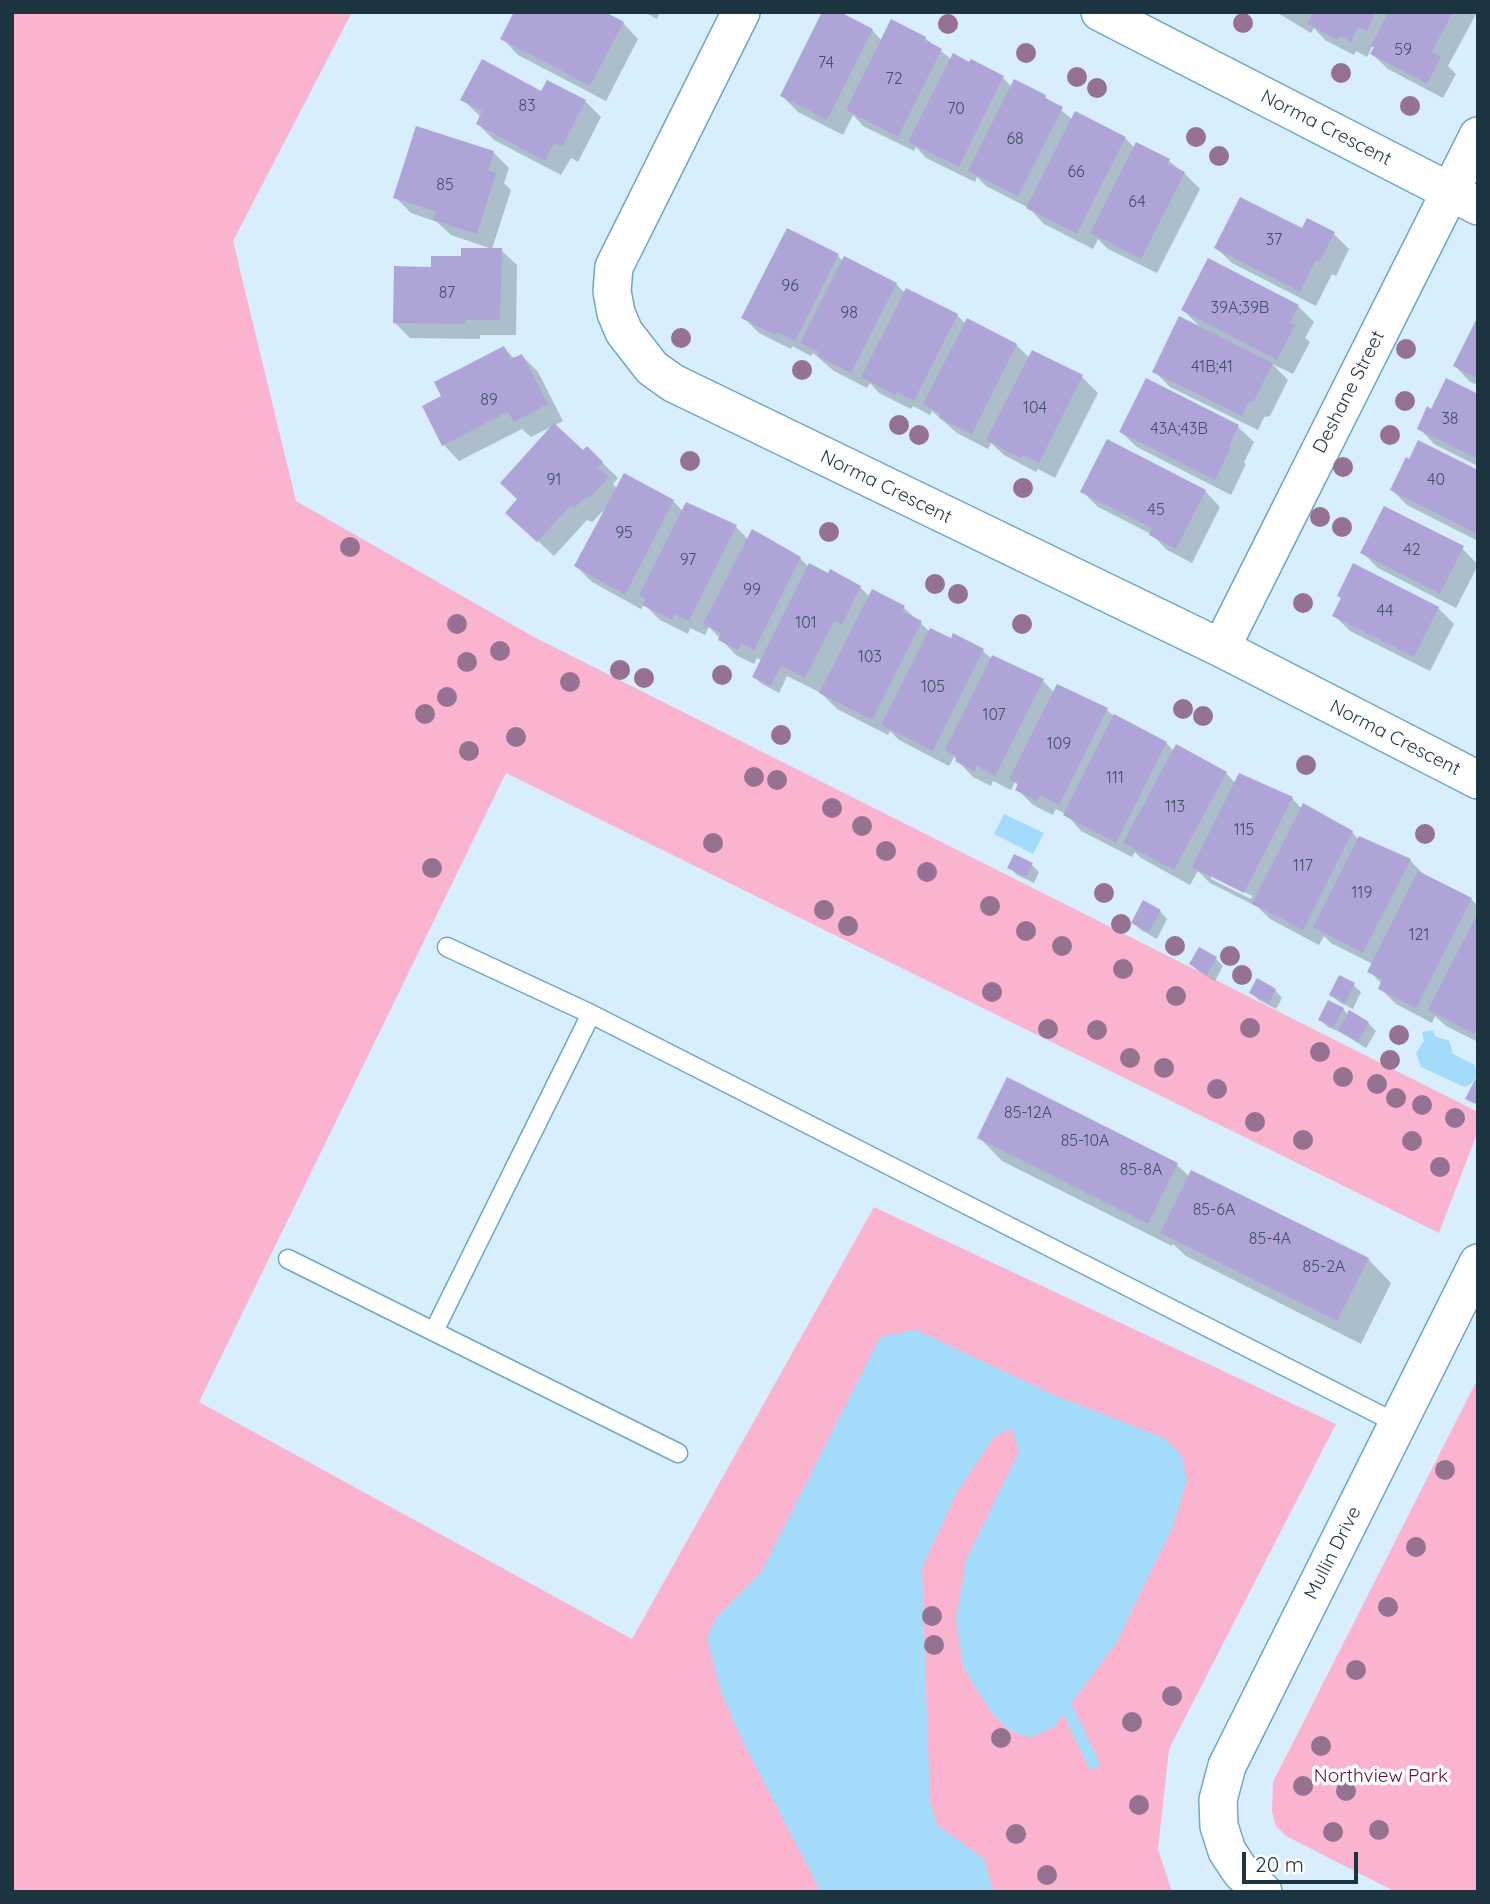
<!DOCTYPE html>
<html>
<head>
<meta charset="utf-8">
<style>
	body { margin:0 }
	#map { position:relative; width:1490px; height:1904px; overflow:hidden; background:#d8eefc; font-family:Quicksand,sans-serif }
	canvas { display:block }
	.frame { position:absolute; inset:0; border:14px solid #1c3440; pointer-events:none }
	.scale { position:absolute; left:1242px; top:1852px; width:116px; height:32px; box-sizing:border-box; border:4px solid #1c3440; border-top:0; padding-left:9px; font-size:21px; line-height:24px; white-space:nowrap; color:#1c3440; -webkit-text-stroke:5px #fff; paint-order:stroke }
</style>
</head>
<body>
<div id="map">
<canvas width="1490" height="1904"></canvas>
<div class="frame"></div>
<div class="scale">20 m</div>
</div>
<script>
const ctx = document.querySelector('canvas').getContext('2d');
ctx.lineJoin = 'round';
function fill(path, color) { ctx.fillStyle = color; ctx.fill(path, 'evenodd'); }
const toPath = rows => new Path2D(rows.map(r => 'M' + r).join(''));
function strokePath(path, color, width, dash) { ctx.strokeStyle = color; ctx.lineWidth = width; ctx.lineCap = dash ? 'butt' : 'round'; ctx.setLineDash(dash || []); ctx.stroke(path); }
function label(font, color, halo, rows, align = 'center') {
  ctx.font = font + ' Quicksand,sans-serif'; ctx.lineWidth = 7; ctx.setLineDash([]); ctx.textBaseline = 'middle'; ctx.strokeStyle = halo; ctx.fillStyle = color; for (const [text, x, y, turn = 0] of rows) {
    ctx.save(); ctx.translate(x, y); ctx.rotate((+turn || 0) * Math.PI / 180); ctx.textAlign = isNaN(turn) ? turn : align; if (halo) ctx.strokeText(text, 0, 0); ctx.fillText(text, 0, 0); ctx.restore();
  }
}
fill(toPath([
	[12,12,352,12,233,241,296,501,534,637,1478,1112,1478,1131,1439,1233,506,773,199,1402,632,1639,874,1207,1336,1424,1169,1749,1158,1849,1172,1892,12,1892],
	[1478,1378,1478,1892,1396,1892,1286,1836,1276,1826,1272,1812,1273,1782]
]), '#fab4d0');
fill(toPath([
	[1004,814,1044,833,1033,854,994,834],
	[1433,1030,1435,1036,1449,1041,1453,1054,1475,1065,1477,1074,1472,1083,1464,1087,1421,1067,1416,1053,1424,1041,1422,1032],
	[916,1330,1054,1395,1164,1438,1182,1456,1187,1481,1173,1526,1117,1642,1054,1727,1030,1738,1007,1729,989,1709,963,1667,956,1619,966,1560,1019,1452,1012,1429,995,1436,957,1492,922,1568,930,1802,937,1825,984,1859,993,1892,821,1892,745,1746,722,1695,707,1639,716,1618,762,1571,880,1337]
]), '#a4dbfb');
fill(toPath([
	[644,12,660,12,657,19],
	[1276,12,1473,12,1476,14,1448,66,1456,74,1443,98,1388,69,1372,54,1375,48,1373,45,1367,57,1356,51,1354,55,1325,40,1314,28,1311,33],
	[623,23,638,39,606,101,518,55,503,39],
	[872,30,882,41,925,38,952,60,970,65,972,62,1003,78,1012,87,1045,97,1073,120,1125,138,1135,148,1169,161,1184,173,1200,189,1157,273,1108,249,1098,239,1093,249,1044,224,1029,208,986,186,977,177,975,182,926,158,916,147,914,151,863,126,853,115,843,135,798,112,782,96],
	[542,93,585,101,601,117,578,162,571,158,561,175,494,140,478,124,481,117,463,100],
	[493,152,509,168,504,183,511,190,492,249,451,235,437,222,411,213,395,197],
	[1303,231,1334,234,1349,249,1336,276,1332,274,1316,306,1232,263,1216,248],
	[501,250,517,265,516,335,480,335,480,339,410,338,394,322,432,268,463,258],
	[838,256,843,261,896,284,905,293,957,315,966,324,1016,345,1030,358,1033,352,1082,377,1098,393,1055,478,1038,469,1036,472,1004,455,991,443,988,449,957,433,932,411,930,415,913,406,911,409,879,393,870,383,867,388,834,371,813,353,811,356,792,346,791,349,759,333,743,317],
	[1298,306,1314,322,1305,338,1310,342,1293,374,1272,364,1288,380,1270,416,1264,417,1258,430,1170,387,1154,371,1201,328,1183,310],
	[1478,320,1478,385,1470,382,1455,366],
	[504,348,515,359,522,356,538,372,563,421,531,437,522,429,459,461,444,445,444,397],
	[1478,396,1478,466,1434,444,1419,428,1432,411],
	[1238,427,1254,442,1244,462,1246,464,1231,495,1137,447,1121,432],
	[587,448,618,478,613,484,618,489,673,501,683,511,736,527,748,539,800,558,809,567,860,587,870,597,903,607,930,632,952,641,954,636,983,651,992,659,1043,681,1055,693,1058,687,1107,710,1114,716,1166,743,1174,751,1226,773,1236,784,1292,798,1302,809,1352,832,1359,840,1410,860,1426,877,1471,899,1478,906,1478,1042,1446,1026,1435,1016,1432,1023,1396,1004,1380,988,1382,984,1369,971,1373,964,1331,943,1324,936,1319,945,1270,919,1258,907,1210,883,1198,871,1190,885,1141,858,1135,852,1132,857,1081,831,1066,814,1056,809,1053,815,1033,805,1017,789,1019,786,1015,782,1011,790,993,781,991,786,973,777,954,757,949,766,899,740,890,731,888,735,837,709,821,693,787,676,779,693,762,684,754,677,763,661,757,658,754,664,736,655,709,627,705,635,690,628,688,634,660,620,644,604,641,609,592,582,576,566,606,508,592,522,587,520,554,556,524,528],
	[1211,875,1252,896,1251,899,1211,879],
	[1478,472,1478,541,1407,505,1392,490],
	[1082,491,1205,491,1220,507,1192,563,1167,550,1151,534,1098,507],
	[1462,548,1478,565,1456,608,1378,568,1363,553],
	[1438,608,1454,624,1430,671,1350,631,1334,615],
	[1032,865,1039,872,1034,883,1017,875,1009,867],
	[1160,911,1167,919,1157,939,1141,930,1133,923],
	[1216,959,1223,966,1215,981,1198,971,1191,964],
	[1353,985,1361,992,1353,1009,1339,1002,1331,995],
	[1275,990,1282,998,1276,1009,1259,1000,1251,993],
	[1343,1009,1348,1015,1368,1023,1376,1031,1366,1048,1342,1033,1328,1027,1320,1020],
	[1008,1079,1177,1165,1190,1177,1368,1259,1391,1283,1361,1344,1186,1256,1173,1244,1172,1246,1002,1161,979,1137]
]), '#0003');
strokePath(toPath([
	[1067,1708,1093,1763]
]), '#a4dbfb', 12);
fill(toPath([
	[514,12,605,12,624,22,590,86,500,39],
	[822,12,840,12,873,29,827,120,780,96],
	[1313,12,1376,12,1367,31,1358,27,1351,42,1340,36,1338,40,1307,24],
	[1388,12,1453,12,1432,52,1441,57,1427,84,1370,54,1374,47,1371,46],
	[891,19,926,37,925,40,942,49,898,137,846,110],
	[953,53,969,62,971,59,1004,76,959,167,908,142],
	[482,59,541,91,547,80,586,100,562,147,554,143,545,161,476,124,482,111,460,100],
	[1014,79,1046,95,1045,98,1063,107,1018,196,968,171],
	[1075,111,1126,137,1077,234,1026,208],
	[416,126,494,151,488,170,496,173,477,234,433,220,436,211,393,198],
	[1136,142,1170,159,1168,164,1185,172,1141,259,1090,233],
	[1240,197,1302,228,1307,218,1335,232,1320,261,1316,260,1300,292,1214,248],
	[787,228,839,254,795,341,776,332,775,335,741,318],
	[461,248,502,248,500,320,465,320,465,324,393,323,394,266,431,267,431,256,461,256],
	[844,256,897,283,851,373,817,356,819,352,800,343],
	[1208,258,1299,305,1290,323,1295,325,1277,360,1181,310],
	[906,288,958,314,914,401,897,392,895,395,861,377],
	[1179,316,1273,363,1254,401,1249,402,1242,416,1152,372],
	[1478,316,1478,379,1453,366],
	[967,318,1017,344,972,434,939,418,941,414,923,404],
	[504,346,511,359,522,354,548,404,514,422,508,412,442,446,422,406,441,396,434,382],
	[1032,350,1083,375,1039,463,1022,455,1020,458,986,440],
	[1146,378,1239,425,1229,446,1231,447,1215,480,1119,432],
	[1446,378,1478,394,1478,459,1417,429,1427,406,1431,409],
	[554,423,583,450,587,446,603,462,598,468,609,477,589,498,586,497,575,507,571,505,537,542,505,513,517,499,500,483],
	[1107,439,1206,490,1176,549,1149,535,1152,528,1080,492],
	[1418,440,1478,470,1478,528,1475,533,1390,490,1406,457,1409,459],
	[624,473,674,500,625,595,574,566],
	[686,502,737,525,689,621,674,614,672,620,642,605,645,599,639,595],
	[1384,506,1464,546,1440,594,1360,553],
	[752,529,801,557,754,650,741,643,738,650,718,640,721,633,703,624],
	[809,563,828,573,830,569,861,586,842,625,834,621,805,678,781,666,771,686,752,677],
	[1353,563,1439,607,1414,657,1332,616,1341,598,1337,596],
	[872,589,905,606,902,611,922,621,872,720,819,693],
	[930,628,951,638,953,633,984,649,933,751,881,725],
	[992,655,1044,679,995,776,977,766,975,772,955,761,958,757,945,750],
	[1057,684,1108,708,1059,805,1040,795,1037,801,1015,790,1018,784,1009,779],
	[1114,714,1167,742,1116,843,1063,815],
	[1176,744,1227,772,1174,870,1123,843],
	[1239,773,1293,797,1244,893,1192,867],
	[1303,803,1353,831,1303,930,1252,904],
	[1359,836,1411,859,1363,953,1313,927],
	[1014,854,1033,863,1026,877,1007,868],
	[1418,871,1472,898,1416,1008,1378,989,1382,979,1367,972],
	[1143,900,1161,910,1149,932,1131,923],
	[1478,912,1478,1027,1474,1034,1428,1010],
	[1199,947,1217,957,1207,975,1189,964],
	[1339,975,1355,983,1345,1003,1329,995],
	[1257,978,1276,989,1269,1003,1249,993],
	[1328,1000,1344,1008,1334,1027,1318,1020],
	[1349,1010,1369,1022,1358,1042,1338,1031],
	[1478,1074,1478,1105,1465,1099],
	[1007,1077,1178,1163,1148,1224,977,1138],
	[1191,1170,1369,1258,1337,1321,1160,1233]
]), '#aea4d8');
const lane = toPath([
	[447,947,591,1014,1398,1424],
	[288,1259,678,1453],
	[434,1331,591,1014]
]);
const street = toPath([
	[741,12,614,267,612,291,616,313,624,332,652,368,673,383,1221,648,1478,780],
	[1100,12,1478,206],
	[1221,648,1478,136],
	[1263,1892,1241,1872,1227,1851,1219,1826,1218,1800,1227,1766,1478,1263]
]);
strokePath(lane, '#6fa7c6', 21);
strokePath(street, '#6fa7c6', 40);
strokePath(lane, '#fff', 18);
strokePath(street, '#fff', 37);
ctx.fillStyle = '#957291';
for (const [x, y] of [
	[1243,23],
	[948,24],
	[1026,53],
	[1341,73],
	[1077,77],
	[1097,88],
	[1410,106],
	[1196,137],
	[1219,156],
	[681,338],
	[1406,349],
	[802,370],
	[1405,401],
	[899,425],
	[919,435],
	[1390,435],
	[690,461],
	[1343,467],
	[1023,488],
	[1320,517],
	[1342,527],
	[829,532],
	[350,547],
	[935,584],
	[958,594],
	[1303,603],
	[457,624],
	[1022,624],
	[500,651],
	[467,662],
	[620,670],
	[722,675],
	[644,678],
	[570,682],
	[447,697],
	[1183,709],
	[425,714],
	[1203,716],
	[781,735],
	[516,737],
	[469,751],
	[1306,765],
	[754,777],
	[777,780],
	[832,808],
	[862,826],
	[1425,834],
	[713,843],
	[886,851],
	[432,868],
	[927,872],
	[1104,893],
	[990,906],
	[824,910],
	[1121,924],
	[848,926],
	[1026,931],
	[1062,946],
	[1175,946],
	[1230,956],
	[1123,969],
	[1242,975],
	[992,992],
	[1176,996],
	[1250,1028],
	[1048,1029],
	[1097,1030],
	[1399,1035],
	[1320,1052],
	[1130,1058],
	[1390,1060],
	[1164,1068],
	[1343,1077],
	[1377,1084],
	[1217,1089],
	[1396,1098],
	[1422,1105],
	[1455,1118],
	[1255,1122],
	[1303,1140],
	[1412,1141],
	[1440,1167],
	[1445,1470],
	[1416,1547],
	[1388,1607],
	[932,1616],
	[934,1645],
	[1356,1670],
	[1172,1696],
	[1132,1722],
	[1001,1738],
	[1321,1746],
	[1303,1786],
	[1346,1791],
	[1139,1805],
	[1379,1830],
	[1333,1832],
	[1016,1834],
	[1047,1875]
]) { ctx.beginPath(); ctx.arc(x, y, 10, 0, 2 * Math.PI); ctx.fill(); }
label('16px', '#405066', null, [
	["59",1403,50],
	["74",826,63],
	["72",894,79],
	["83",527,106],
	["70",956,109],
	["68",1015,139],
	["66",1076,172],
	["85",445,185],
	["64",1137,202],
	["37",1274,240],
	["96",790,286],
	["87",447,293],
	["39A;39B",1240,308],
	["98",849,313],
	["41B;41",1212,367],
	["89",489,400],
	["104",1035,408],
	["38",1450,419],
	["43A;43B",1179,429],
	["91",554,480],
	["40",1436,480],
	["45",1156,510],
	["95",624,533],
	["42",1412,550],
	["97",688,560],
	["99",752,590],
	["44",1385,611],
	["101",806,623],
	["103",870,657],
	["105",933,687],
	["107",994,715],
	["109",1059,744],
	["111",1115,778],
	["113",1175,807],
	["115",1244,830],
	["117",1303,866],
	["119",1362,893],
	["121",1419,935],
	["85-12A",1028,1113],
	["85-10A",1085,1141],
	["85-8A",1141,1170],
	["85-6A",1214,1210],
	["85-4A",1270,1239],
	["85-2A",1324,1267]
]);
label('19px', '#1c3440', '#fff', [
	["Norma Crescent",1326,128,27],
	["Deshane Street",1349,392,-63],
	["Norma Crescent",886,487,26],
	["Norma Crescent",1395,738,27],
	["Mullin Drive",1333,1553,-63]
]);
label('19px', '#5e0d39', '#fff', [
	["Northview Park",1381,1776]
]);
</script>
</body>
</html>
